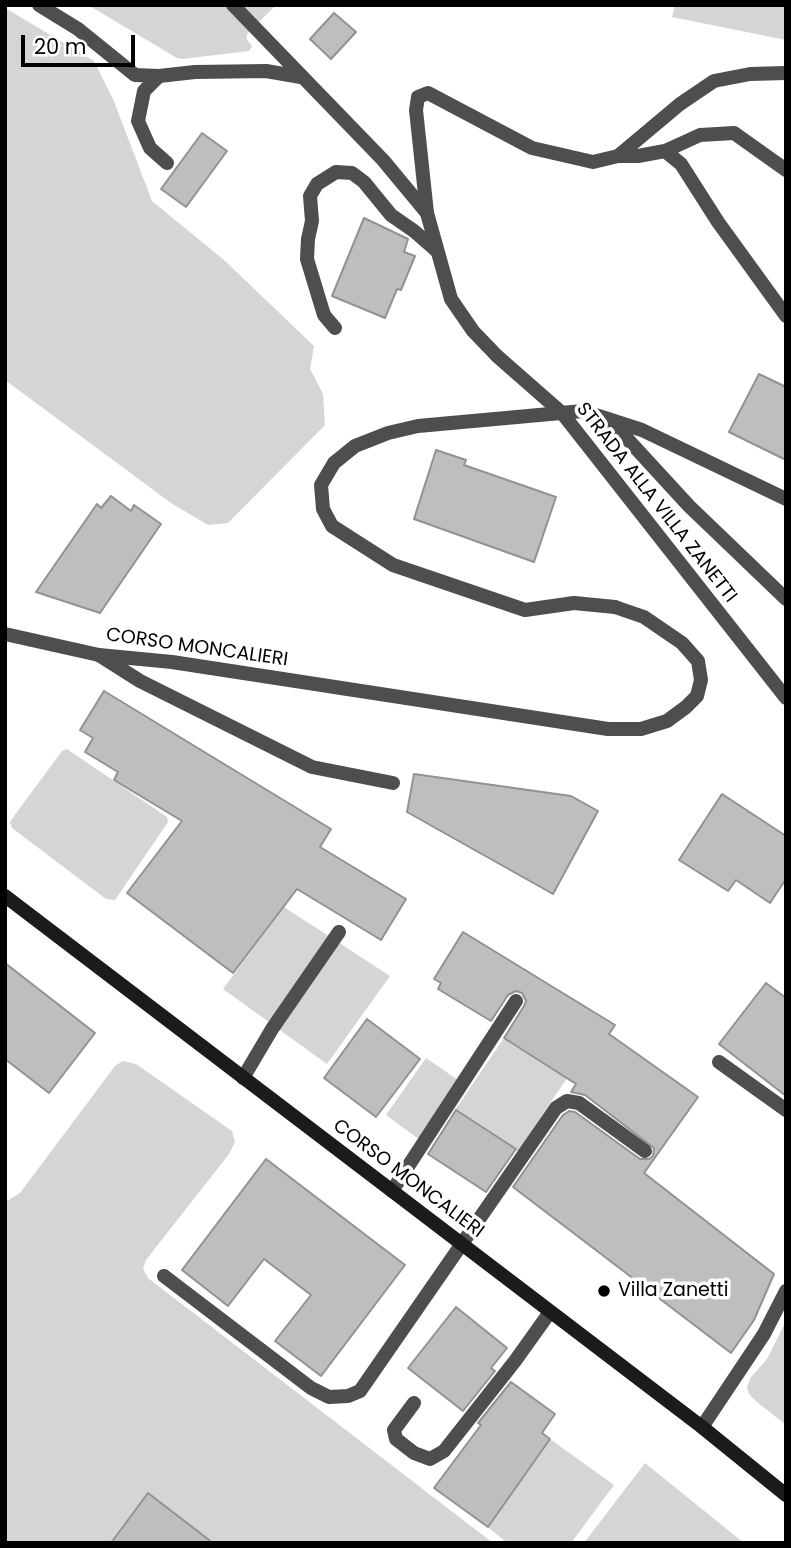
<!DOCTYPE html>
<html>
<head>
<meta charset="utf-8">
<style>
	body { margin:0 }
	#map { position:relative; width:791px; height:1548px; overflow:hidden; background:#fff; font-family:Poppins,sans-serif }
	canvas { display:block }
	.frame { position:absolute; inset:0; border:7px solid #000; pointer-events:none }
	.scale { position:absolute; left:21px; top:35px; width:114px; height:32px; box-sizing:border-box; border:4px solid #000; border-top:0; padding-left:9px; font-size:21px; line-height:24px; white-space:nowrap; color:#000; -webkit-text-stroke:5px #fff; paint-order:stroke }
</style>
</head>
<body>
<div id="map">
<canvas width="791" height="1548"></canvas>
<div class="frame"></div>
<div class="scale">20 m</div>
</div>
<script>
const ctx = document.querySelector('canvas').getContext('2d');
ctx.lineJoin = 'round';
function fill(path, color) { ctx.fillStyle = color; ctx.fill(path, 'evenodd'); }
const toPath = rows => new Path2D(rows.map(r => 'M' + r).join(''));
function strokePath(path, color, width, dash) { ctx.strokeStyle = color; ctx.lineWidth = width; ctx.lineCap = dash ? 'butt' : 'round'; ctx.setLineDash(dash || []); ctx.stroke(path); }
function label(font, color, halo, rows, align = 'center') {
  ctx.font = font + ' Poppins,sans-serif'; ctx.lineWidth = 7; ctx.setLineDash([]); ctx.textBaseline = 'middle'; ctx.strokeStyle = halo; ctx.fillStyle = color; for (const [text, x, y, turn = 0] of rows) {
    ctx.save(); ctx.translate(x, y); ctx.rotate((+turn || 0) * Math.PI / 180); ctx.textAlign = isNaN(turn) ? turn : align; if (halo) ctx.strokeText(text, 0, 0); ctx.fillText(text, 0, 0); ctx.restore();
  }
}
fill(toPath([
	[88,5,276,5,247,34,247,40,252,46,249,51,182,59,177,58],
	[675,5,786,5,786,40,672,17],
	[5,8,94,61,113,99,152,201,224,260,314,346,310,369,323,394,325,425,228,523,208,525,171,503,5,380],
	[67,749,167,817,168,822,115,900,106,899,12,828,10,822,14,816,62,751],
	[284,907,390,976,327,1064,223,989],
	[504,1038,567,1078,518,1151,455,1110],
	[426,1058,458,1080,420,1140,386,1115],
	[123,1061,136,1064,232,1131,235,1142,229,1154,146,1260,143,1269,148,1278,493,1543,5,1543,5,1202,20,1193,115,1066],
	[786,1321,786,1425,757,1402,749,1394,747,1387,751,1377,767,1359],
	[550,1439,614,1485,571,1543,507,1543,488,1527],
	[645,1463,744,1543,584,1543]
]), '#d5d5d5');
const building = toPath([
	[334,13,356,32,331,59,310,39,334,13],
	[202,133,227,151,186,207,161,189,202,133],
	[364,218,408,239,404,252,415,256,401,290,397,289,385,318,332,296,364,218],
	[759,374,786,387,786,460,729,432,759,374],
	[436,450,466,460,464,465,556,497,534,562,414,519,436,450],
	[111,496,131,511,134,505,161,524,100,613,36,592,97,504,101,508,111,496],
	[104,691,331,829,320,847,406,899,381,940,297,889,233,973,127,893,182,821,114,780,118,772,85,752,93,738,80,730,104,691],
	[414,774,571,796,598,811,553,894,407,812,414,774],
	[722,794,786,836,786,879,770,903,736,880,728,891,679,860,722,794],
	[463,932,615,1025,609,1034,698,1097,644,1173,774,1274,754,1320,731,1353,513,1187,563,1115,569,1111,575,1112,640,1159,649,1159,653,1156,654,1148,585,1095,571,1092,576,1084,504,1038,524,1006,526,1001,522,993,516,991,508,995,491,1021,438,989,441,983,434,979,463,932],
	[5,963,95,1033,49,1093,5,1059,5,963],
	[766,983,786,998,786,1096,719,1044,766,983],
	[367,1019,420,1059,376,1117,324,1078,367,1019],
	[456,1110,516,1149,486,1192,428,1154,456,1110],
	[266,1159,405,1265,321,1376,275,1341,311,1295,264,1259,228,1306,182,1270,266,1159],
	[456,1307,507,1348,491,1368,495,1371,463,1411,408,1368,456,1307],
	[511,1382,555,1414,542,1433,550,1439,488,1527,434,1488,481,1425,478,1423,511,1382],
	[148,1493,213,1543,111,1543,148,1493]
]);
fill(building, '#bebebe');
strokePath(building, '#929292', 2);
strokePath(toPath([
	[39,5,78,29,135,75,159,76],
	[233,5,383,160,427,213],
	[665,151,700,135,734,133,786,170],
	[618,156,638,156,665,151,681,164,718,222,786,316],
	[167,163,150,148,138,121,144,91,159,76,195,72,266,71,301,77],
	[335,328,324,315,307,259,308,239,312,221,310,196,317,184,336,172,352,173,364,182,391,215,414,231,437,251],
	[609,419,689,506,786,599],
	[615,607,574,603,525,610,393,565,332,526,323,509,321,485,334,463,355,446,388,433,418,426,583,411,642,430,786,499],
	[99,655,140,681,312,767,393,783],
	[719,1062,786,1110],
	[243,1078,272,1029,339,932],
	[392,1191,516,1001],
	[164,1276,311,1388,329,1397,348,1396,360,1391,556,1108,567,1101,579,1103,645,1151],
	[414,1403,394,1430,396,1439,414,1453,430,1459,444,1451,515,1361,550,1312]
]), '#4e4e4e', 14);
strokePath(toPath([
	[786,73,750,74,714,81,680,104,618,156,593,162,532,148,428,93,418,97,416,110,427,213,451,299,473,331,497,356,562,413,786,698],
	[5,634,99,655,172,662,608,729,641,729,667,721,686,707,697,696,701,680,698,661,682,643,644,617,615,607],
	[702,1427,764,1334,786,1291]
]), '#4e4e4e', 14);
strokePath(toPath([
	[5,896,702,1427,786,1495]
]), '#1b1b1b', 14);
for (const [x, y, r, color] of [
	[604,1291,7,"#000"]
]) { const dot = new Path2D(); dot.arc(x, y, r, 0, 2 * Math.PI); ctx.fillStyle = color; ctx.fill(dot); strokePath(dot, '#fff', 2.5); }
label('19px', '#000', '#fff', [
	["STRADA ALLA VILLA ZANETTI",656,503,52],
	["CORSO MONCALIERI",197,648,8],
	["CORSO MONCALIERI",408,1179,37]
]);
label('19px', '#000', '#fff', [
	["Villa Zanetti",618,1291]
], 'left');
</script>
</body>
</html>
